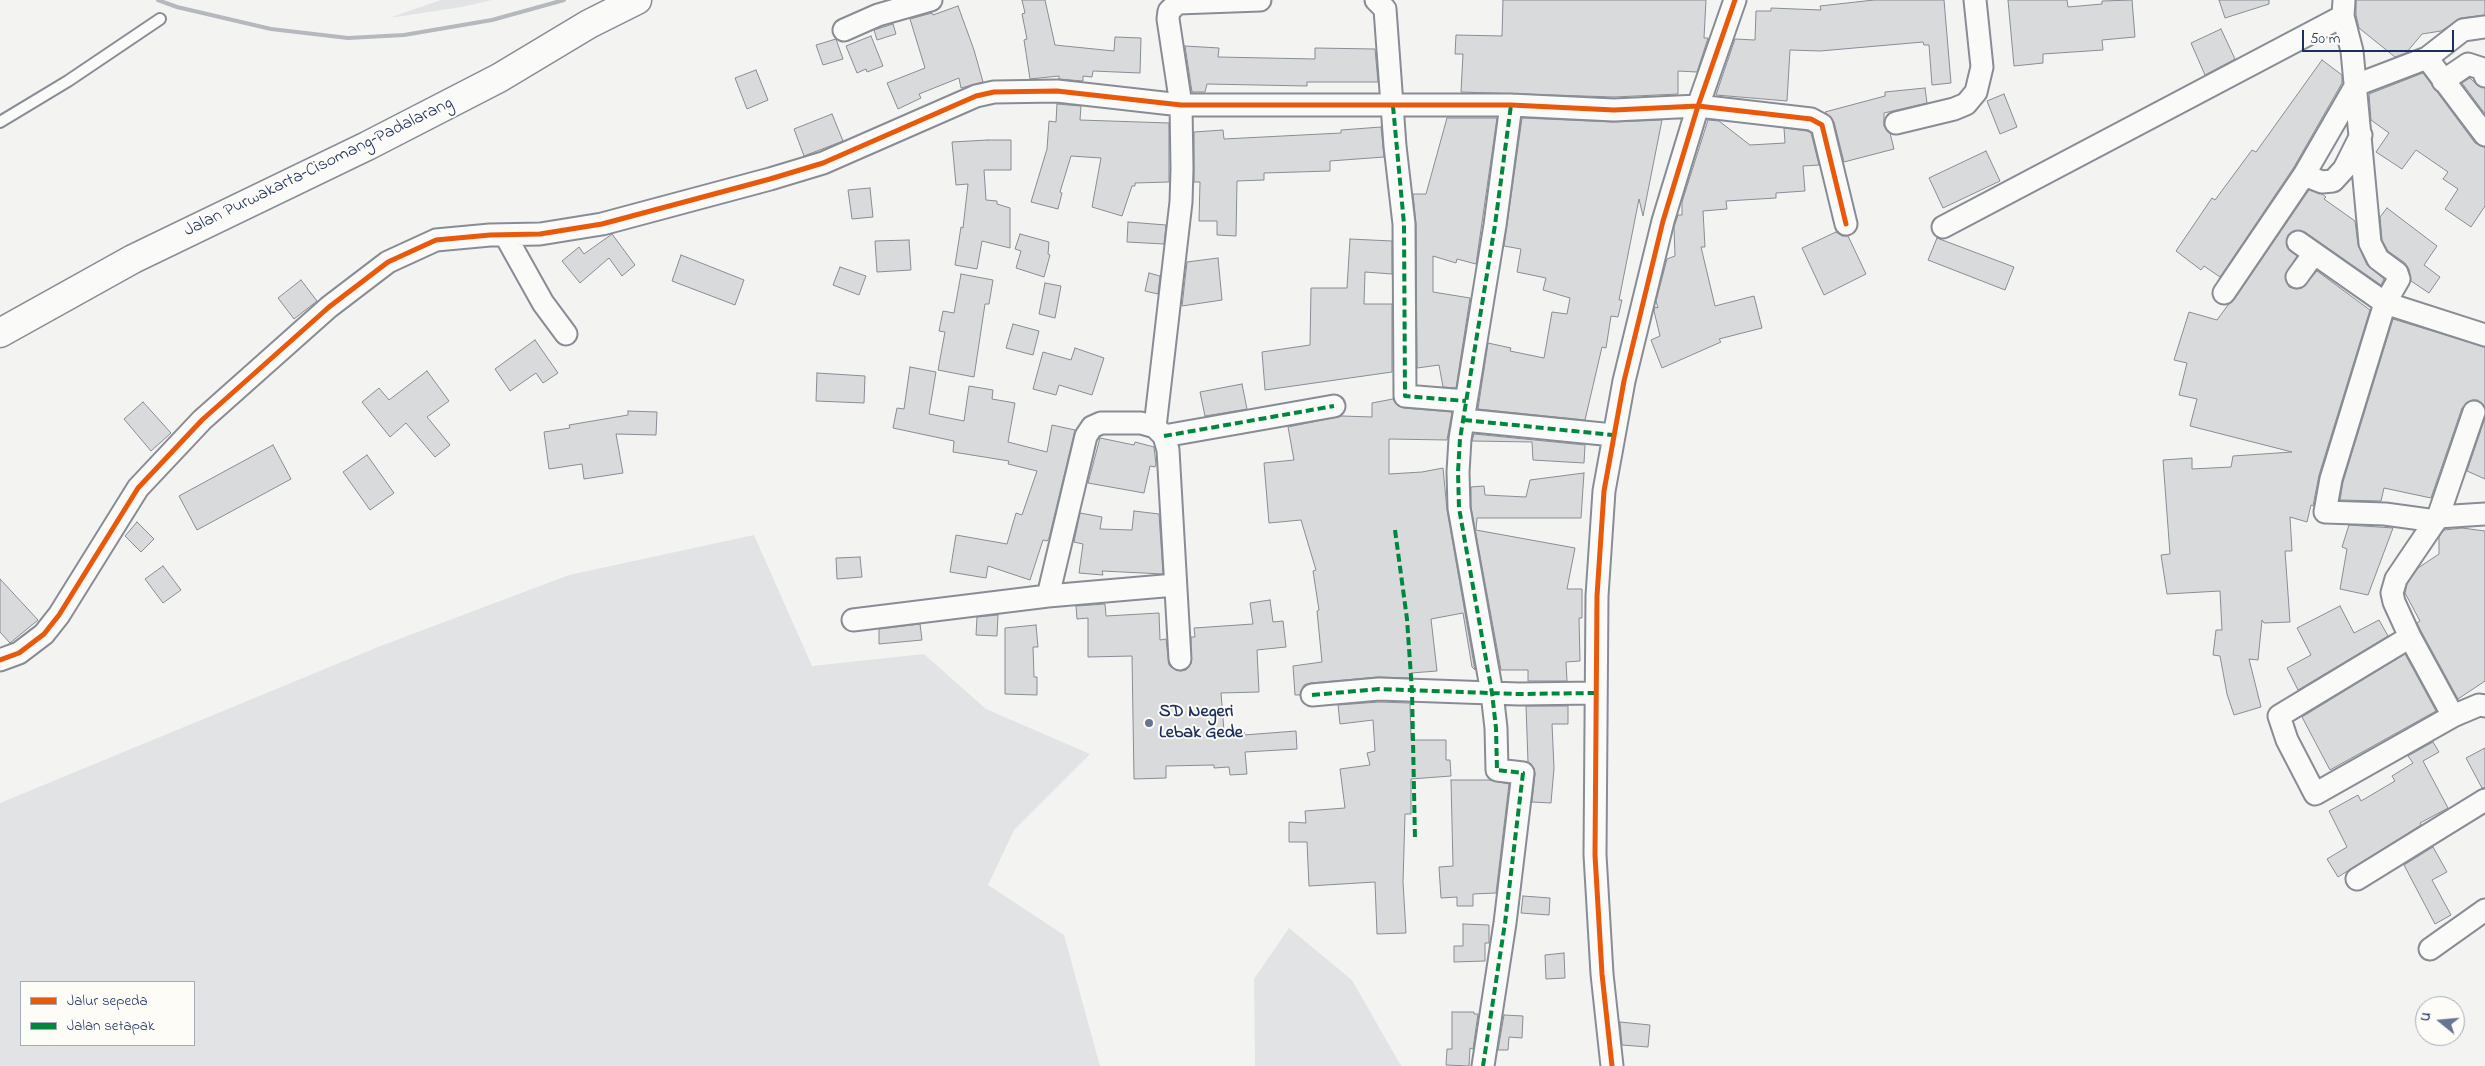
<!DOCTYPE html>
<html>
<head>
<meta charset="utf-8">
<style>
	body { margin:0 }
	#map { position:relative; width:2485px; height:1066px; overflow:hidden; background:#f3f3f2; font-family:"Indie Flower",sans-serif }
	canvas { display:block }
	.legend { position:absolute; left:20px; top:981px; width:175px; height:65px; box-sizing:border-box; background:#fdfcf7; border:1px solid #a3aaba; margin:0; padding:6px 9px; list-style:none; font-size:15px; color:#1b2f5e }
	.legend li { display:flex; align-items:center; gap:10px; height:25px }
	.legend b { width:25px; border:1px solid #a3aaba }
	.north { position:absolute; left:2415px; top:996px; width:50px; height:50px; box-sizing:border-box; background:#fdfcf7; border:1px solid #a3aaba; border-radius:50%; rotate:287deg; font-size:14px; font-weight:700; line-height:20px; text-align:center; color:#1b2f5e }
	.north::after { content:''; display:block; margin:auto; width:18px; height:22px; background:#677492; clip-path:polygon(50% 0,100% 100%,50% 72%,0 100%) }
	.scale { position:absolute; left:2302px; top:30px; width:152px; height:22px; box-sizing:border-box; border:2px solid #1b2f5e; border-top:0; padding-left:6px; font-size:15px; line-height:18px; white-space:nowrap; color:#1b2f5e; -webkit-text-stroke:4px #fdfcf7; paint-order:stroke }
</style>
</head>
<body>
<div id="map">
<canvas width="2485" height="1066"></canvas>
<ul class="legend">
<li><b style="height:6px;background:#e8590c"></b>Jalur sepeda</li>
<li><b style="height:6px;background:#00873e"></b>Jalan setapak</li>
</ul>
<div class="north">U</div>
<div class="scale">50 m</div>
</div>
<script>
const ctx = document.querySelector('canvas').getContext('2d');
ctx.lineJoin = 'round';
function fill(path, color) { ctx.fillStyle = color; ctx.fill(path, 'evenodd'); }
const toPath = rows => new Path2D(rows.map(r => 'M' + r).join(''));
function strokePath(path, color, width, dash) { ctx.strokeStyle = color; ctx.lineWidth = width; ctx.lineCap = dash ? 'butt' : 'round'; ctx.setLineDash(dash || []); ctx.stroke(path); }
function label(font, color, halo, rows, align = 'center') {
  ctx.font = font + ' "Indie Flower",sans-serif'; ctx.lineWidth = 4; ctx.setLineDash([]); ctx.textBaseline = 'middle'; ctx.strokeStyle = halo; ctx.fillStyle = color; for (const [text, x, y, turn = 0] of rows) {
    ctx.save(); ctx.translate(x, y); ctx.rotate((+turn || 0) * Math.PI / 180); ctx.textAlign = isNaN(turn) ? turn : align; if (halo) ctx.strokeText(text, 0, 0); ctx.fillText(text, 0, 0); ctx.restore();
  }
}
fill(toPath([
	[441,0,492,0,462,7,389,18],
	[754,535,812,666,924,654,986,709,1090,754,1014,830,988,885,1064,935,1100,1066,0,1066,0,803,378,647,569,575],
	[194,982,194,1045,21,1045,21,982],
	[1289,928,1352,980,1401,1066,1255,1066,1254,979]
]), '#e2e3e5');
const building = toPath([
	[1022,0,1045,0,1055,45,1114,51,1115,37,1141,38,1140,73,1093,71,1092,77,1083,76,1083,81,1059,79,1059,76,1030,79,1024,40,1027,39,1022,14,1025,13,1022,0],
	[1503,0,1706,0,1704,38,1708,38,1697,72,1678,71,1678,94,1614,97,1461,92,1463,54,1455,54,1456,35,1502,36,1503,0],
	[1874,0,1944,0,1951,83,1932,85,1929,45,1924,45,1923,42,1820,51,1790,50,1787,101,1716,95,1735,39,1755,40,1756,11,1771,11,1771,8,1821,10,1820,6,1874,0],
	[2008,0,2067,0,2068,7,2102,4,2102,1,2132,0,2135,37,2102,40,2103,50,2043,54,2043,63,2014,66,2008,0],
	[2219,0,2269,0,2269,4,2225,18,2219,0],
	[2356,0,2485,0,2485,15,2461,18,2441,31,2422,34,2406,53,2395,57,2359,28,2356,15,2356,0],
	[958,6,974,50,983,82,961,88,959,78,919,94,921,98,898,109,887,83,925,68,910,19,932,13,933,15,958,6],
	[893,24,896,34,877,40,874,30,893,24],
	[2221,29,2235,59,2205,75,2191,43,2221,29],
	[871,36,883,66,867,72,866,69,857,73,846,46,871,36],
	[836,39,843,59,823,65,816,45,836,39],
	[1185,46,1219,48,1218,57,1315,59,1315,48,1375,49,1378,82,1307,82,1307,86,1207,84,1205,92,1192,92,1185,46],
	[2322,60,2342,75,2342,83,2294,167,2220,277,2204,266,2201,270,2176,251,2212,198,2215,200,2252,150,2256,152,2322,60],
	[756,70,768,100,747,109,735,78,756,70],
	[2423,73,2475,143,2485,147,2485,206,2471,227,2445,209,2458,189,2443,179,2448,172,2416,150,2402,169,2376,152,2389,133,2371,120,2369,94,2423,73],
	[2470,78,2477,85,2485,88,2485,114,2462,83,2470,78],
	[1925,88,1927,103,1884,113,1884,126,1890,133,1894,149,1844,162,1834,122,1825,112,1885,96,1885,92,1925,88],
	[2004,94,2017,127,2000,134,1987,101,2004,94],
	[1057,104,1081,106,1080,120,1169,123,1169,182,1135,183,1135,186,1132,186,1122,216,1092,207,1101,158,1071,156,1060,192,1062,193,1058,209,1031,202,1047,149,1049,121,1056,122,1057,104],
	[832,114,843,141,804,156,794,129,832,114],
	[1447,118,1497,118,1476,264,1457,259,1456,263,1433,256,1433,292,1470,298,1456,388,1443,387,1439,365,1417,368,1416,224,1413,194,1426,194,1447,118],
	[1522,118,1613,122,1662,120,1643,216,1639,199,1619,300,1622,300,1618,317,1611,316,1606,348,1602,347,1585,420,1478,409,1488,343,1511,348,1510,351,1544,358,1552,312,1567,314,1570,298,1543,290,1546,278,1517,272,1521,249,1504,246,1522,118],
	[1708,120,1719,121,1750,145,1785,143,1784,128,1807,131,1811,133,1819,165,1803,166,1805,191,1776,193,1776,198,1726,201,1727,209,1703,211,1705,247,1701,247,1715,306,1754,296,1762,328,1719,339,1721,342,1662,368,1651,340,1660,336,1654,311,1655,307,1658,308,1656,301,1667,259,1675,256,1674,227,1678,215,1682,215,1682,202,1708,120],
	[1381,127,1384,157,1330,161,1330,171,1264,173,1264,180,1237,181,1236,236,1217,235,1217,221,1199,221,1200,182,1194,182,1194,132,1223,130,1224,139,1341,133,1341,130,1381,127],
	[988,140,1011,140,1011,170,984,170,986,200,997,201,997,204,1010,208,1010,248,982,241,977,269,955,265,961,227,963,228,968,184,956,185,952,142,988,140],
	[1986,151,2000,181,1943,208,1929,178,1986,151],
	[870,188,873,217,852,219,848,190,870,188],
	[2309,190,2322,194,2326,197,2324,199,2355,221,2358,245,2367,265,2384,279,2381,285,2305,232,2293,231,2288,235,2287,247,2297,256,2285,275,2289,287,2295,289,2302,288,2317,271,2370,310,2319,475,2313,506,2311,505,2307,522,2290,517,2292,551,2285,551,2290,622,2264,623,2262,620,2258,660,2249,659,2261,707,2234,715,2227,694,2220,656,2213,655,2216,630,2222,630,2220,591,2167,594,2161,555,2170,554,2163,460,2192,458,2192,469,2231,467,2233,456,2292,452,2190,426,2197,399,2179,395,2187,363,2174,360,2189,312,2217,320,2228,305,2234,300,2309,190],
	[2387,208,2437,246,2424,265,2440,277,2429,293,2411,281,2409,269,2405,263,2388,251,2382,240,2380,217,2387,208],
	[1128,222,1166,225,1164,244,1127,242,1128,222],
	[1836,232,1842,236,1848,236,1866,274,1824,295,1802,248,1836,232],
	[612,234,635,265,622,276,609,258,580,283,562,261,579,247,584,254,612,234],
	[1020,234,1049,242,1048,254,1050,255,1044,277,1016,268,1021,251,1015,249,1020,234],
	[1937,238,2014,267,2005,290,1928,260,1937,238],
	[1350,239,1392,241,1392,274,1365,272,1364,304,1392,304,1392,372,1265,390,1262,352,1310,345,1311,288,1347,288,1350,239],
	[909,240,911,270,877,272,875,241,909,240],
	[681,255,744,280,735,305,672,281,681,255],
	[1218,258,1222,300,1182,306,1187,262,1218,258],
	[840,267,866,276,859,295,833,285,840,267],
	[1149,273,1160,276,1158,294,1145,291,1149,273],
	[961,274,993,280,989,304,985,304,974,377,938,370,945,332,939,331,943,311,954,313,961,274],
	[301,280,317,301,294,319,278,298,301,280],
	[1045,283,1061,286,1055,318,1039,314,1045,283],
	[2393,319,2485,347,2485,407,2478,400,2472,400,2462,408,2431,498,2384,488,2381,501,2340,500,2343,482,2393,319],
	[1013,324,1039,331,1033,355,1006,348,1013,324],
	[535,340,558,373,543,383,536,373,510,391,495,369,535,340],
	[1075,348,1104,358,1092,395,1059,385,1056,395,1033,389,1043,352,1071,360,1075,348],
	[910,367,936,372,929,414,964,421,969,386,993,390,992,399,1015,403,1008,442,1047,452,1052,425,1075,430,1049,538,1047,541,1043,540,1030,580,988,566,986,578,950,572,956,535,1007,544,1016,513,1022,515,1037,471,1008,464,1009,461,953,452,954,441,893,428,897,408,904,409,910,367],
	[427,371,449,401,427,417,450,445,435,457,406,423,390,437,362,402,379,388,389,400,427,371],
	[817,373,865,376,864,403,816,401,817,373],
	[1242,384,1247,409,1205,416,1200,392,1242,384],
	[1393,399,1398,406,1404,408,1452,412,1447,440,1389,439,1389,474,1422,472,1443,468,1447,510,1475,670,1472,667,1463,613,1431,619,1437,671,1411,673,1411,678,1378,677,1311,683,1304,685,1300,695,1295,695,1293,666,1322,662,1317,611,1319,610,1313,571,1316,570,1301,520,1269,523,1264,463,1294,460,1288,427,1342,416,1372,417,1372,403,1393,399],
	[143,402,171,433,151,451,124,419,143,402],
	[628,411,657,412,656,435,616,434,623,473,584,479,582,464,549,469,544,432,570,428,569,425,628,415,628,411],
	[2485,418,2485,479,2467,471,2485,418],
	[1474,434,1585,445,1584,463,1533,460,1532,442,1472,441,1474,434],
	[1100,438,1134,445,1135,442,1154,447,1156,464,1155,467,1150,466,1144,493,1088,483,1100,438],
	[273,445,291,479,197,530,179,496,273,445],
	[367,455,394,493,370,510,343,472,367,455],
	[1584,473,1581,518,1477,518,1476,530,1575,548,1567,589,1582,589,1582,618,1579,618,1580,661,1566,662,1567,681,1528,681,1528,670,1501,670,1471,507,1471,487,1484,486,1485,495,1526,497,1530,480,1584,473],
	[1134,511,1159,514,1163,574,1102,571,1103,575,1079,573,1083,544,1074,542,1080,513,1102,517,1100,529,1132,530,1134,511],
	[137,522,154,539,141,552,125,536,137,522],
	[2349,525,2393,528,2368,595,2340,589,2347,549,2342,547,2349,525],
	[2462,528,2485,531,2485,681,2458,699,2421,631,2417,623,2420,621,2405,593,2407,584,2418,568,2439,554,2439,537,2444,530,2462,528],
	[860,557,862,577,837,579,836,558,860,557],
	[163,566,181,590,163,603,145,579,163,566],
	[0,579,38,620,10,643,0,632,0,579],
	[1270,600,1273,622,1283,621,1286,647,1257,650,1259,692,1221,693,1224,731,1225,733,1244,732,1244,735,1296,731,1297,749,1245,752,1247,774,1230,775,1229,767,1214,768,1214,765,1166,766,1166,778,1134,779,1132,656,1088,657,1088,618,1077,619,1076,606,1105,604,1106,616,1159,613,1160,640,1166,639,1169,665,1180,671,1186,670,1191,664,1191,637,1195,637,1194,628,1253,624,1250,603,1270,600],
	[2340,606,2354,633,2379,620,2388,636,2298,690,2287,668,2311,655,2297,628,2340,606],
	[998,615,997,636,976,635,977,617,998,615],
	[920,624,922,640,879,644,879,629,920,624],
	[1036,625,1038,647,1033,647,1034,677,1037,677,1037,695,1005,694,1005,628,1036,625],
	[2405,654,2436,711,2330,770,2302,717,2405,654],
	[1379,702,1410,703,1411,740,1446,740,1446,760,1450,760,1451,776,1411,779,1411,814,1405,814,1403,882,1406,933,1377,934,1375,882,1309,886,1307,842,1289,842,1289,822,1306,823,1305,811,1345,808,1340,769,1370,765,1367,753,1375,751,1373,720,1340,724,1338,705,1379,702],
	[1526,706,1568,706,1568,724,1552,724,1554,768,1551,803,1532,802,1535,774,1534,768,1528,762,1526,706],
	[2433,742,2439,752,2423,761,2448,808,2420,823,2421,825,2338,877,2327,859,2347,847,2329,811,2358,795,2361,801,2395,781,2392,776,2413,763,2408,756,2433,742],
	[2485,748,2485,788,2482,788,2466,758,2485,748],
	[1451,780,1490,780,1509,784,1496,893,1473,894,1473,906,1457,906,1457,897,1441,898,1439,867,1453,866,1451,780],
	[2433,847,2447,872,2432,880,2451,915,2435,924,2404,865,2433,847],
	[1523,896,1550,898,1549,915,1521,913,1523,896],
	[1463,924,1489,925,1489,943,1485,943,1485,961,1454,962,1454,946,1463,946,1463,924],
	[1564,953,1565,978,1546,979,1545,955,1564,953],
	[1452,1012,1474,1012,1474,1014,1478,1014,1473,1049,1470,1048,1469,1066,1446,1065,1447,1049,1452,1049,1452,1012],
	[1504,1015,1523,1016,1522,1038,1509,1037,1508,1050,1498,1050,1504,1015],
	[1620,1022,1650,1025,1648,1047,1622,1045,1620,1022]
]);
fill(building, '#d9dadb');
strokePath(building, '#888c94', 1);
const lane = toPath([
	[0,122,68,81,160,19]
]);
const street = toPath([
	[1376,0,1385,9,1395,146,1404,224,1405,396,1466,401],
	[2344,0,2343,16,2352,51,2370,243,2378,259,2397,273,2399,279,2385,303,2331,479,2325,512,2385,514,2436,521],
	[844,30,878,15,931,0],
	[2427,58,2485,135],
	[2443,81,2468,64,2483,69,2485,76],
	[1896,123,1954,109,1966,104,1976,92,1982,67,1975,0],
	[2304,175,2322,182,2333,181,2344,169,2361,135],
	[1943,227,2343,16],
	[505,235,543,303,566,334],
	[2298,242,2385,303,2485,335],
	[2297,277,2313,255],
	[2224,293,2304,175,2356,85,2427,58,2463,30,2485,27],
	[1464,420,1613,435],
	[1155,427,1181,202,1182,169,1181,105,1168,19,1169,11,1178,3,1260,0],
	[1164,436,1334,406],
	[2438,517,2485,514],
	[1048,596,1086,436,1092,427,1101,423,1141,423,1155,427,1164,436,1168,450,1180,659],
	[853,620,1048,596,1175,585],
	[2410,637,2279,716,2287,740,2315,794,2453,716,2479,705,2485,706],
	[0,660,19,653,44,634,59,615,138,488,202,420,329,307,388,262,436,240,490,235,540,234,602,224,770,179,823,163,976,96,994,92,1057,91,1181,105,1511,105,1614,110,1698,106,1811,119,1822,125,1846,224],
	[1312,695,1379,689,1519,694,1595,693],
	[2453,716,2410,637,2394,602,2392,593,2396,579,2438,517,2474,412],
	[2357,879,2485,800],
	[2430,949,2485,910],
	[1483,1066,1505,923,1523,773,1497,770,1496,728,1492,693,1459,508,1458,472,1460,439,1495,225,1511,105],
	[1612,1066,1602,974,1595,855,1597,596,1604,491,1624,381,1663,221,1698,106,1735,0]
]);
const highway = toPath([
	[0,333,133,259,367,146,499,78,589,24,637,0]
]);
strokePath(lane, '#888c94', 14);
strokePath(street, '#888c94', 25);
strokePath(highway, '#888c94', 31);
strokePath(lane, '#fafaf8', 10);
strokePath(street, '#fafaf8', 21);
strokePath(highway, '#fafaf8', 28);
strokePath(toPath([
	[158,0,177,7,271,29,348,38,404,35,492,20,564,0]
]), '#b5b8bc', 4);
strokePath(toPath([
	[1393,106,1404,224,1405,396,1466,401],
	[1464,420,1613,435],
	[1164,436,1334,406],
	[1395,530,1407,619,1412,691,1415,840],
	[1312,695,1379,689,1519,694,1595,693],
	[1483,1066,1505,923,1523,773,1497,770,1496,728,1492,693,1459,508,1458,472,1460,439,1495,225,1511,105]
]), '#00873e', 4, [8, 4]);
strokePath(toPath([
	[0,660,19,653,44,634,59,615,138,488,202,420,329,307,388,262,436,240,490,235,540,234,602,224,770,179,823,163,976,96,994,92,1057,91,1181,105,1511,105,1614,110,1698,106,1811,119,1822,125,1846,224],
	[1612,1066,1602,974,1595,855,1597,596,1604,491,1624,381,1663,221,1698,106,1735,0]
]), '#e8590c', 5);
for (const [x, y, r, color] of [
	[1149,723,5,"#677492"]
]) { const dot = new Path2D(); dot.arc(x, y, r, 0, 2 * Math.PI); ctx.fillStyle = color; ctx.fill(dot); strokePath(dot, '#fdfcf7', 2); }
label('18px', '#1b2f5e', '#fdfcf7', [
	["Jalan Purwakarta–Cisomang–Padalarang",319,168,-26]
]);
label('bold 18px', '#1b2f5e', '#fdfcf7', [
	["SD Negeri",1159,713],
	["Lebak Gede",1159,734]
], 'left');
</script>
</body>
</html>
